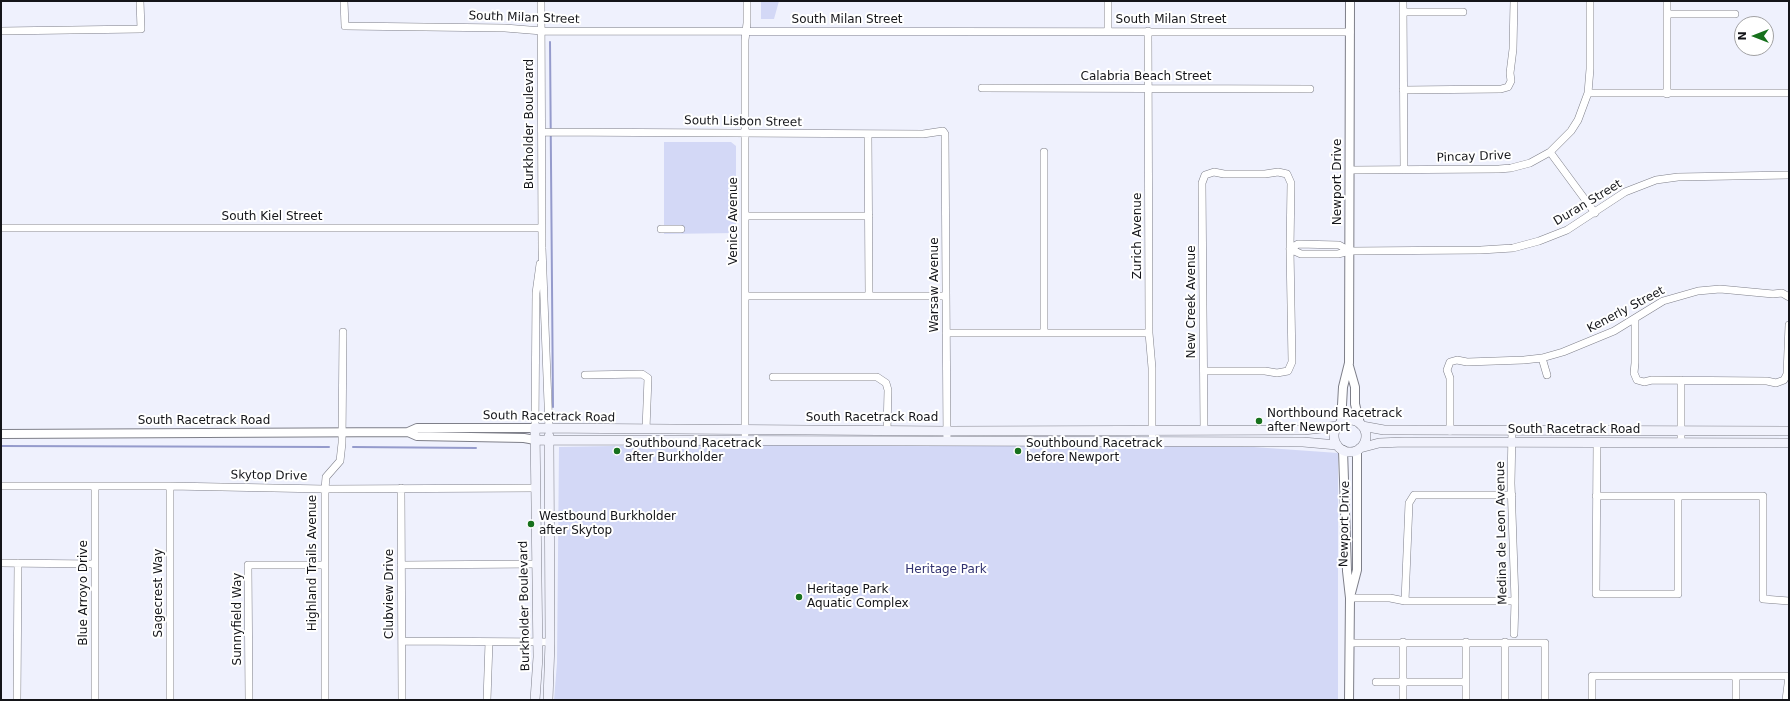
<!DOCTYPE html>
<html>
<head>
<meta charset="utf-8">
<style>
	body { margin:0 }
	#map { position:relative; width:1790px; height:701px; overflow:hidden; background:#eff1fd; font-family:"DejaVu Sans",sans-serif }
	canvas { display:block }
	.frame { position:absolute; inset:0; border:2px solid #141519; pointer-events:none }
	.north { position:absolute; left:1734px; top:16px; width:40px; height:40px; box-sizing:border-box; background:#fff; border:1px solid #a1a1a3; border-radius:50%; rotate:270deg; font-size:11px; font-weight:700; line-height:16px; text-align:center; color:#141519 }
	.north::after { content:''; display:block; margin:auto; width:14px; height:18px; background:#17711d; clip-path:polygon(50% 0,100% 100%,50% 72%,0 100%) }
</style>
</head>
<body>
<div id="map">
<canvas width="1790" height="701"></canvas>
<div class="frame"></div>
<div class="north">N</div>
</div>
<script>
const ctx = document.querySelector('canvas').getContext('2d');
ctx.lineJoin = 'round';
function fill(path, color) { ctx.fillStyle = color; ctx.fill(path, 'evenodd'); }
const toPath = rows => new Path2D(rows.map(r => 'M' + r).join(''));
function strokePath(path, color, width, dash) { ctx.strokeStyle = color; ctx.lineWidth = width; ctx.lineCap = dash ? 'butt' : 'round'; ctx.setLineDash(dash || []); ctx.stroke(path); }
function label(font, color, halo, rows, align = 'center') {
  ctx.font = font + ' "DejaVu Sans",sans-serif'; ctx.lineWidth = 4; ctx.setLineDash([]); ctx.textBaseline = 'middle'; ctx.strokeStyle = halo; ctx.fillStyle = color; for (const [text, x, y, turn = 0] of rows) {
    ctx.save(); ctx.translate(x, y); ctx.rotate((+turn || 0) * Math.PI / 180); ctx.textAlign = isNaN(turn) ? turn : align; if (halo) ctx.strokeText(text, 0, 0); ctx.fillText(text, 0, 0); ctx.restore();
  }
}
fill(toPath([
	[761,1,779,1,774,19,761,19],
	[664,142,731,142,736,146,736,233,664,234],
	[929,440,1169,441,1338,453,1338,700,554,700,557,663,559,447]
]), '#d3d8f6');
strokePath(toPath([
	[550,42,553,407],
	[1,446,329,447],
	[353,447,476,448]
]), '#959bcc', 2);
const minor = toPath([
	[344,1,345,26,505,28,542,31,1350,32],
	[541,1,542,248,549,429],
	[1108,1,1108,31],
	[1403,1,1404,170],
	[1403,12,1463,12],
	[1667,14,1735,14],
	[1,31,141,29,140,1],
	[1148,31,1149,333,1152,368,1152,441],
	[982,88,1310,89],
	[1403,90,1501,89,1508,87,1511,81,1510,73,1513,49,1514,1],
	[1588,93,1789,93],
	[1667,94,1667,1],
	[542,132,923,134,943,131,945,134,947,441],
	[868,134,869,296],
	[1044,152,1044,333],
	[1550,152,1595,213],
	[1350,170,1499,169,1511,168,1530,163,1550,152,1571,131,1578,120,1588,93,1590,69,1590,1],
	[745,216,869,216],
	[1,228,542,228],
	[661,229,681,229],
	[1290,249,1301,254,1338,254,1350,251,1481,250,1513,248,1539,241,1567,230,1625,192,1656,180,1678,177,1789,175],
	[1290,249,1298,244,1339,245,1350,251],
	[745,296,946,296],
	[1635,319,1635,363,1634,373,1637,380,1644,382,1652,380,1767,381,1776,383,1784,380,1787,374,1789,325],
	[946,333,1149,333],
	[1542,358,1547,375],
	[1204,371,1265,371,1277,373,1288,371,1292,362,1290,249,1291,183,1287,174,1278,172,1265,174,1224,174,1214,172,1205,175,1202,183,1204,430],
	[585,375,642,374,648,378,646,429],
	[773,377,877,377,886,383,888,390,887,431],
	[535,428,536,293,540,264],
	[1450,431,1450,378,1447,370,1450,362,1457,360,1467,362,1524,360,1542,358,1563,352,1614,331,1663,301,1698,291,1720,289,1773,294,1782,293,1789,297],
	[1512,431,1511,483,1515,601,1514,634],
	[745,441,745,40,747,23,747,1],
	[1597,442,1596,594,1678,594,1678,496],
	[1681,442,1681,380],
	[1,486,170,486,325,489,536,488],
	[95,486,95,700],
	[170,486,170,700],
	[401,488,402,700],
	[1596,496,1763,496,1763,599,1789,601],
	[1,563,95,564],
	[401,565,536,564],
	[1350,598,1390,598,1405,601,1515,601],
	[1405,601,1409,503,1414,495,1512,495],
	[402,641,550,642],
	[1403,642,1403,700],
	[1466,642,1466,700],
	[1505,642,1505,700],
	[1350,643,1545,643,1545,700],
	[1736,676,1736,700],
	[1376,682,1466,682],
	[17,700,18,563],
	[249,700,248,565,323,565],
	[325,700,325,489,326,477,340,461,342,443,343,332],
	[487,700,489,642],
	[1592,700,1592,676,1789,676,1786,700]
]);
const tertiary = toPath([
	[1349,366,1355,387,1355,404,1360,424],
	[1341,423,1343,387,1349,363,1350,1],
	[408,432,417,428,535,428],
	[1,434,408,432,417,436,524,438,535,440],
	[1343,450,1347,571,1350,598,1349,700],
	[1351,593,1357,570,1357,451]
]);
const secondary = toPath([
	'1334 436a16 16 0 1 1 32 0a16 16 0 1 1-32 0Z',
	[1362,426,1384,430,1403,430,1789,431],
	[535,440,1303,442,1337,445],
	[1360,448,1379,443,1404,442,1789,443],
	[535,700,538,657,535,428,947,431,1304,430,1338,426],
	[548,700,550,642,549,436]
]);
strokePath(minor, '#7e7f89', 8);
strokePath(tertiary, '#7e7f89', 10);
strokePath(secondary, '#7e7f89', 10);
strokePath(minor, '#fff', 7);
strokePath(tertiary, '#fff', 8);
strokePath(secondary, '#f1f2fc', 9);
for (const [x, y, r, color] of [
	[1259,421,4,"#17711d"],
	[617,451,4,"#17711d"],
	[1018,451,4,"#17711d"],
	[531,524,4,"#17711d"],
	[799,597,4,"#17711d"]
]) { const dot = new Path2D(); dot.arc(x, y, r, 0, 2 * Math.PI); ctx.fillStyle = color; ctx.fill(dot); strokePath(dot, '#fff', 1.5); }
label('12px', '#141519', '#fff', [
	["South Milan Street",524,18,2],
	["South Milan Street",847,20],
	["South Milan Street",1171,20],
	["Calabria Beach Street",1146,77],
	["South Lisbon Street",743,122,1],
	["Burkholder Boulevard",530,124,-90],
	["Pincay Drive",1474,157,-2],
	["Newport Drive",1338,182,-90],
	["Duran Street",1588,203,-31],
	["South Kiel Street",272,217],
	["Venice Avenue",734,221,-90],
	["Zurich Avenue",1138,236,-90],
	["Warsaw Avenue",935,285,-90],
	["New Creek Avenue",1192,302,-90],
	["Kenerly Street",1626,310,-28],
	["South Racetrack Road",549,417,1],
	["South Racetrack Road",872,418],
	["South Racetrack Road",204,421],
	["South Racetrack Road",1574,430],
	["Skytop Drive",269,476,1],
	["Newport Drive",1345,524,-89],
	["Medina de Leon Avenue",1502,533,-91],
	["Highland Trails Avenue",313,563,-90],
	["Blue Arroyo Drive",84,593,-90],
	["Sagecrest Way",159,593,-90],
	["Clubview Drive",390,594,-90],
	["Burkholder Boulevard",525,606,-91],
	["Sunnyfield Way",238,619,-90]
]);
label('12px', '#141519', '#fff', [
	["Northbound Racetrack",1267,414],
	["after Newport",1267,428],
	["Southbound Racetrack",625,444],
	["after Burkholder",625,458],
	["Southbound Racetrack",1026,444],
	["before Newport",1026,458],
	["Westbound Burkholder",539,517],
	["after Skytop",539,531],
	["Heritage Park",807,590],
	["Aquatic Complex",807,604]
], 'left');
label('12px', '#323370', '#fff', [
	["Heritage Park",946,570]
]);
</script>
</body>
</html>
